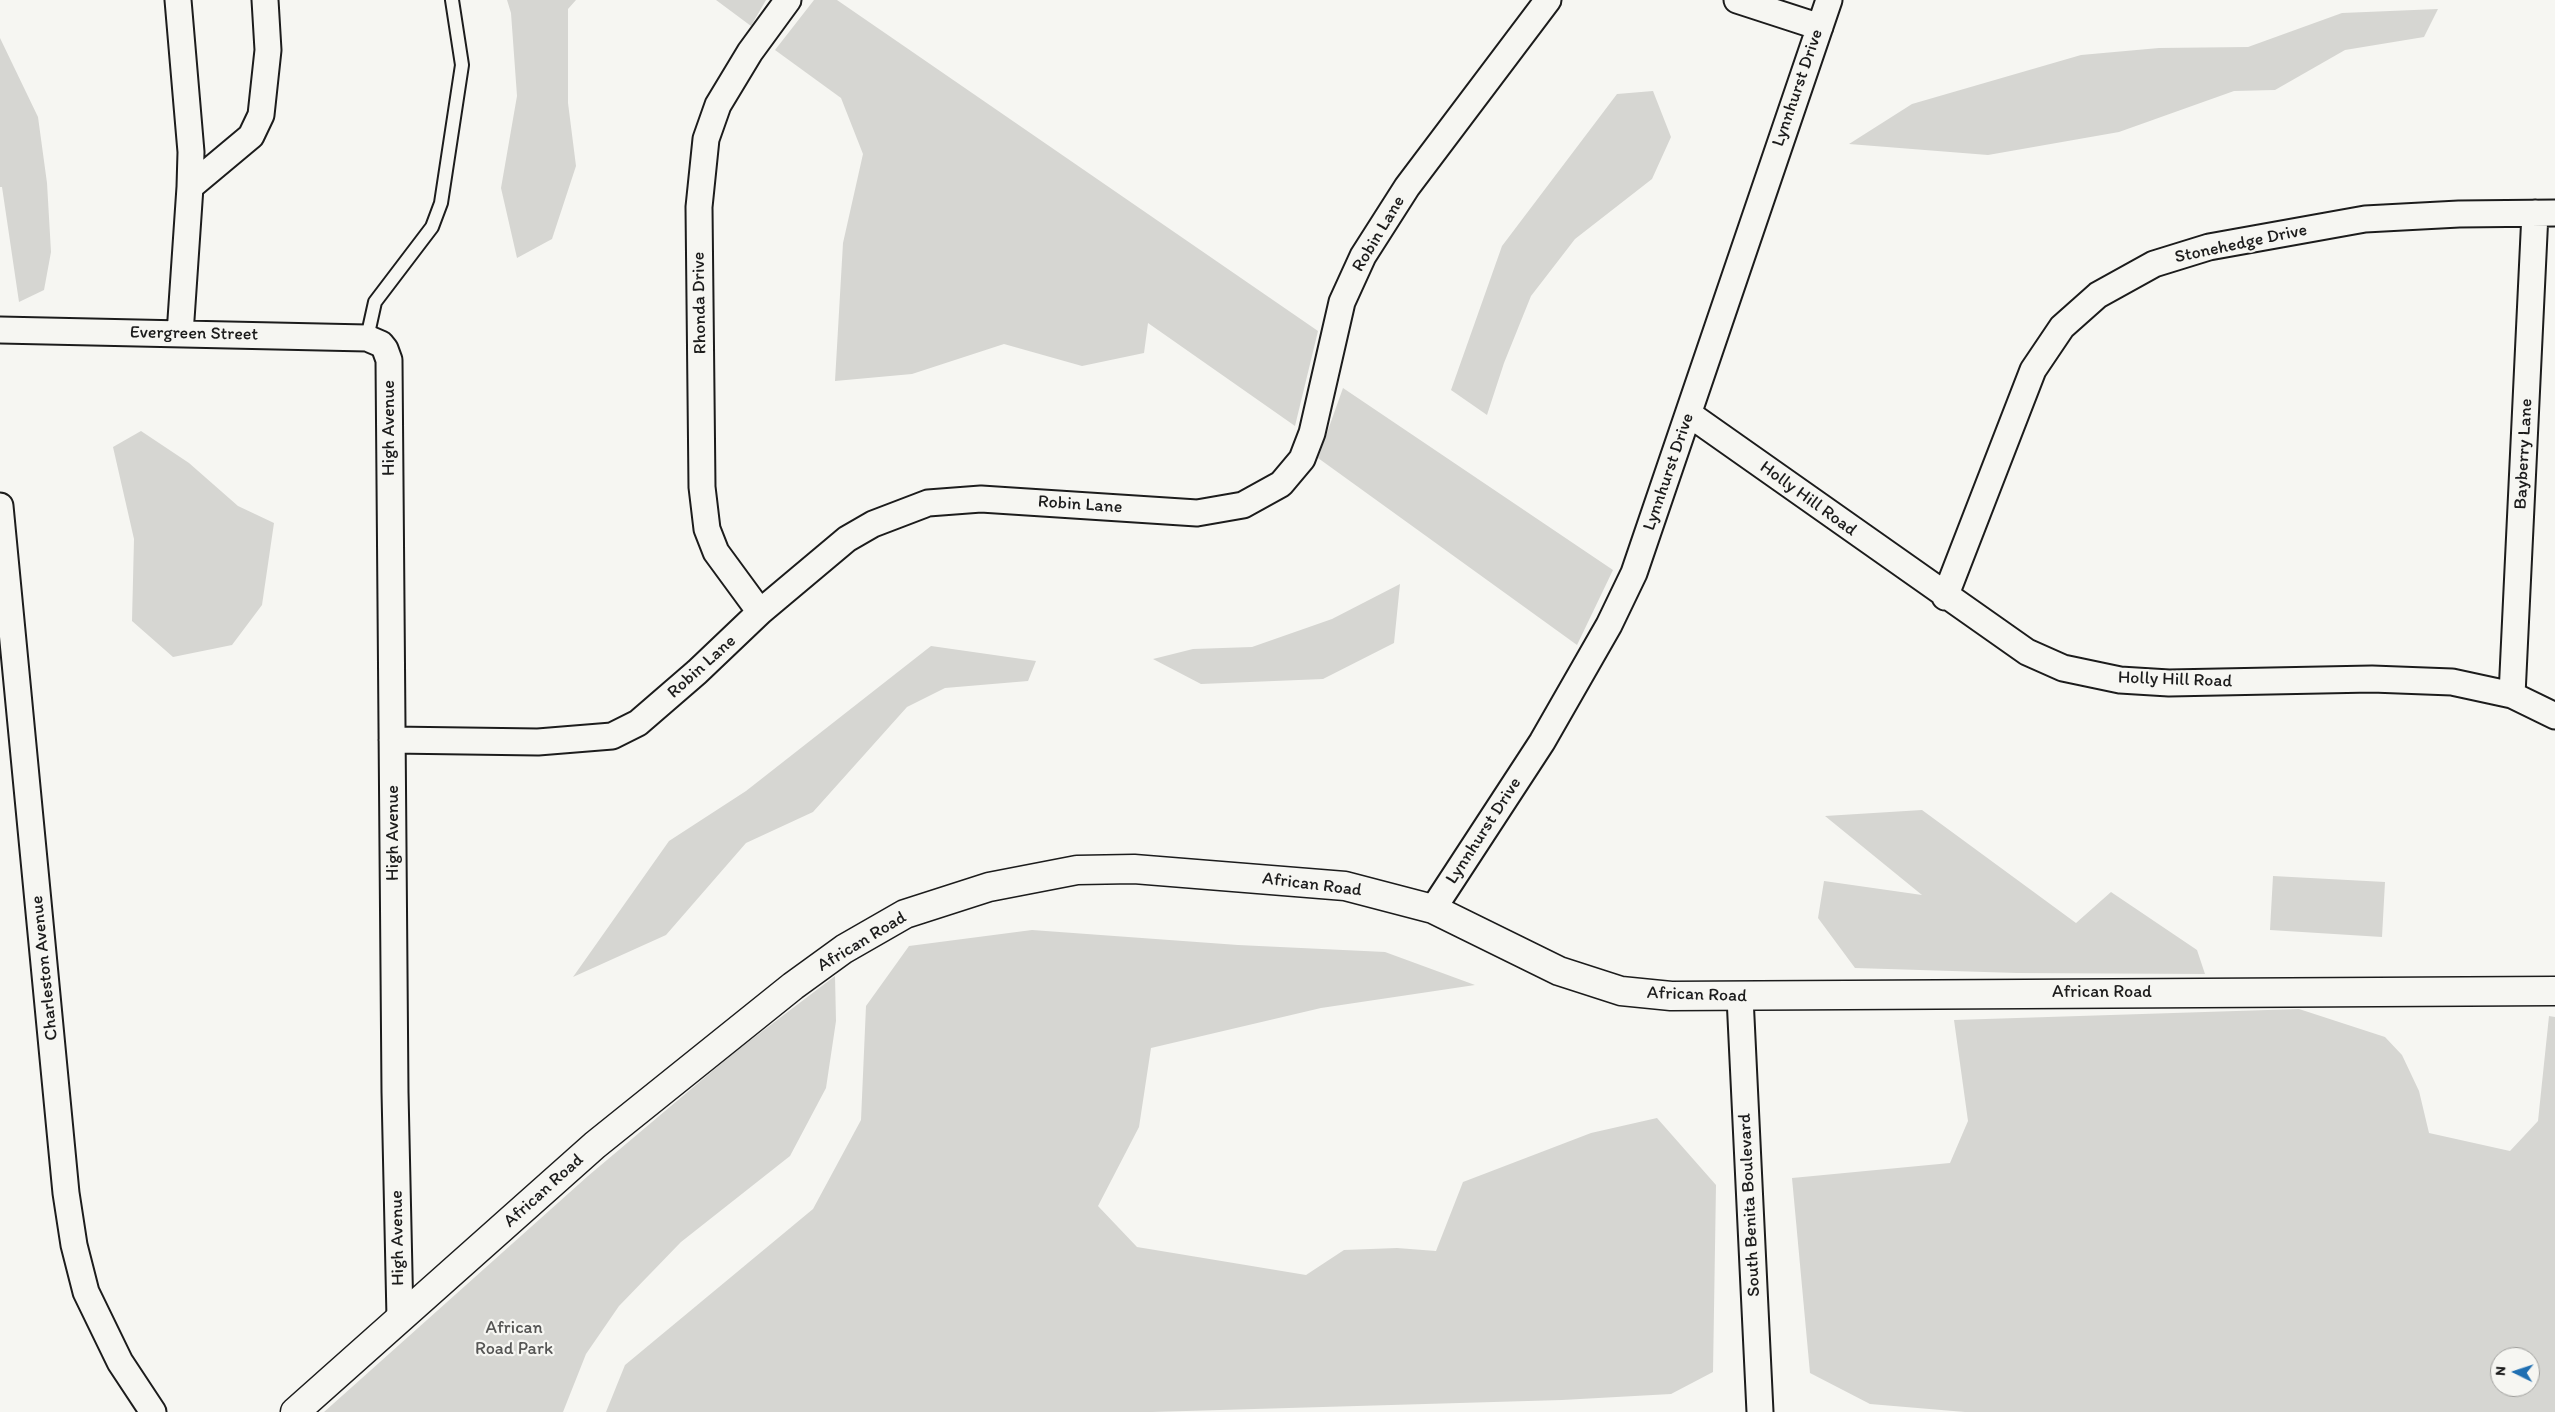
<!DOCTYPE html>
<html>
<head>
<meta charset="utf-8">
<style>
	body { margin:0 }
	#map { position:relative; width:2555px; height:1412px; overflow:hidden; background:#f6f6f2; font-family:Itim,sans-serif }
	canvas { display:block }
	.north { position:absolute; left:2490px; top:1347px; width:50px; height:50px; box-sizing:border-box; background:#f6f6f2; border:1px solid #9f9f9c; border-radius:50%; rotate:274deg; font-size:14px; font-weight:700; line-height:20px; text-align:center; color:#1c1c1c }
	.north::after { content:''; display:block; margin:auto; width:18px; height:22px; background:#1f6fb2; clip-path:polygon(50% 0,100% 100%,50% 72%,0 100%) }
</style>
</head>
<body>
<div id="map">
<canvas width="2555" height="1412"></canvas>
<div class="north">N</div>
</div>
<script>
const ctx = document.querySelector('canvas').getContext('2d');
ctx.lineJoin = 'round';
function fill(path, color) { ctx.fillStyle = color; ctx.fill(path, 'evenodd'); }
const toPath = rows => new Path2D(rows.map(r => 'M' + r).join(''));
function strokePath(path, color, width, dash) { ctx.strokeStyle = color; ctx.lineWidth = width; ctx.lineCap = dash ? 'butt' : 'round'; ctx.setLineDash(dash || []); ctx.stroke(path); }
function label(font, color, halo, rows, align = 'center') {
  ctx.font = font + ' Itim,sans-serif'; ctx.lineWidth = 4.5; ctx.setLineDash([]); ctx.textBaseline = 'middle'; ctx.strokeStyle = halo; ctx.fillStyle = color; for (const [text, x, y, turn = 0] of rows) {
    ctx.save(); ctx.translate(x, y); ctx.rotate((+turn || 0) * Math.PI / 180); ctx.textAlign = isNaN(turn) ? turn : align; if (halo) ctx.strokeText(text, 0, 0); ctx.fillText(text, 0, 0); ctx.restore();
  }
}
fill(toPath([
	[507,0,576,0,568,9,568,103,576,166,552,239,517,258,501,188,517,96,511,13],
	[716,0,766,0,751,26],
	[814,0,837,0,1318,331,1295,426,1148,323,1144,353,1082,366,1004,344,912,374,835,381,843,243,863,154,841,98,775,50],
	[2438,9,2424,37,2345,50,2275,90,2234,91,2119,132,1988,155,1849,144,1912,104,2081,55,2159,48,2248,47,2342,13],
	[0,38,38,117,47,183,51,252,44,290,19,302,2,187,0,187],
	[1653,91,1671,137,1652,179,1575,239,1531,296,1504,363,1487,415,1451,390,1502,246,1617,94],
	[1343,388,1613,570,1577,645,1318,458],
	[141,431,189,463,238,506,274,523,262,605,232,645,173,657,132,621,134,539,113,447],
	[1400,584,1394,643,1323,679,1201,684,1153,659,1193,649,1252,647,1332,619],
	[931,646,1036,661,1028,681,945,688,907,707,813,812,746,843,666,935,573,977,669,841,746,791],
	[1922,810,2076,923,2111,892,2197,950,2205,974,2017,973,1855,968,1818,918,1824,881,1922,895,1825,816],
	[2273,876,2385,882,2382,937,2270,930],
	[1032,930,1238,945,1385,952,1475,985,1321,1008,1151,1048,1139,1127,1098,1206,1137,1247,1306,1275,1344,1250,1397,1248,1436,1251,1463,1182,1591,1133,1657,1118,1716,1185,1713,1372,1671,1394,1562,1400,1152,1412,606,1412,625,1365,813,1209,861,1120,866,1006,909,946],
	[835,976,836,1021,826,1088,790,1156,681,1242,619,1306,586,1354,563,1412,324,1412,588,1176,735,1052],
	[2299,1009,2385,1037,2402,1055,2419,1091,2429,1133,2510,1151,2538,1121,2549,1016,2555,1017,2555,1412,1965,1412,1870,1404,1810,1373,1792,1178,1950,1163,1968,1121,1954,1020],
	[2500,1357,2530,1357,2530,1387,2500,1387]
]), '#d6d6d2');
const service = toPath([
	[367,338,375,302,432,227,441,203,462,65,452,0]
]);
const minor = toPath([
	[178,0,191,152,190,187],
	[1737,0,1820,27],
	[0,330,367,338,381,344,385,349,389,360,395,1092,400,1318],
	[180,334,190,187,251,136,261,115,268,50,265,0],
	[1689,414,2027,652,2063,668,2120,680,2169,683,2372,679,2452,682,2512,695,2555,716],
	[0,506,66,1193,74,1245,86,1292,120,1362,153,1412],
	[1945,597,2033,370,2062,327,2098,295,2154,264,2209,247,2365,219,2459,214,2555,213],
	[760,612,716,552,707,529,702,487,699,207,706,139,718,105,750,52,788,0],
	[2512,695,2535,213],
	[392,740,538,742,612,736,638,723,697,672,760,612,847,539,873,524,928,503,981,499,1197,513,1243,505,1281,484,1302,459,1312,433,1342,302,1363,256,1407,187,1548,0],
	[1433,909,1542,742,1609,625,1634,573,1829,0],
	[1740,997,1760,1412]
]);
const tertiary = toPath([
	[295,1412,595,1145,793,986,844,949,905,914,989,887,1077,870,1134,869,1345,886,1433,909,1559,971,1621,991,1671,996,2555,991]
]);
strokePath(service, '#1c1c1c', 16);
strokePath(minor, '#1c1c1c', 29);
strokePath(tertiary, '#1c1c1c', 31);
strokePath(service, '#f6f6f2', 12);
strokePath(minor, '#f6f6f2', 25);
strokePath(tertiary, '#f6f6f2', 28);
label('18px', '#1c1c1c', '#f6f6f2', [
	["Lynnhurst Drive",1798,88,-71],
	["Robin Lane",1379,234,-59],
	["Stonehedge Drive",2241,244,-12],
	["Rhonda Drive",700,303,-91],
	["Evergreen Street",194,334,1],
	["High Avenue",389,428,-90],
	["Bayberry Lane",2524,454,-87],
	["Lynnhurst Drive",1669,472,-71],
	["Holly Hill Road",1808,499,36],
	["Robin Lane",1080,505,4],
	["Robin Lane",702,667,-42],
	["Holly Hill Road",2175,680,2],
	["Lynnhurst Drive",1484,831,-57],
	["High Avenue",393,833,-90],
	["African Road",1312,885,7],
	["African Road",862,942,-31],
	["Charleston Avenue",45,968,-96],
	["African Road",2102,992],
	["African Road",1697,995,2],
	["African Road",544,1191,-42],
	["South Benita Boulevard",1750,1205,-93],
	["High Avenue",398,1238,-91]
]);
label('18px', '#545453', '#f6f6f2', [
	["African",514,1328],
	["Road Park",514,1349]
]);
</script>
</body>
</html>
